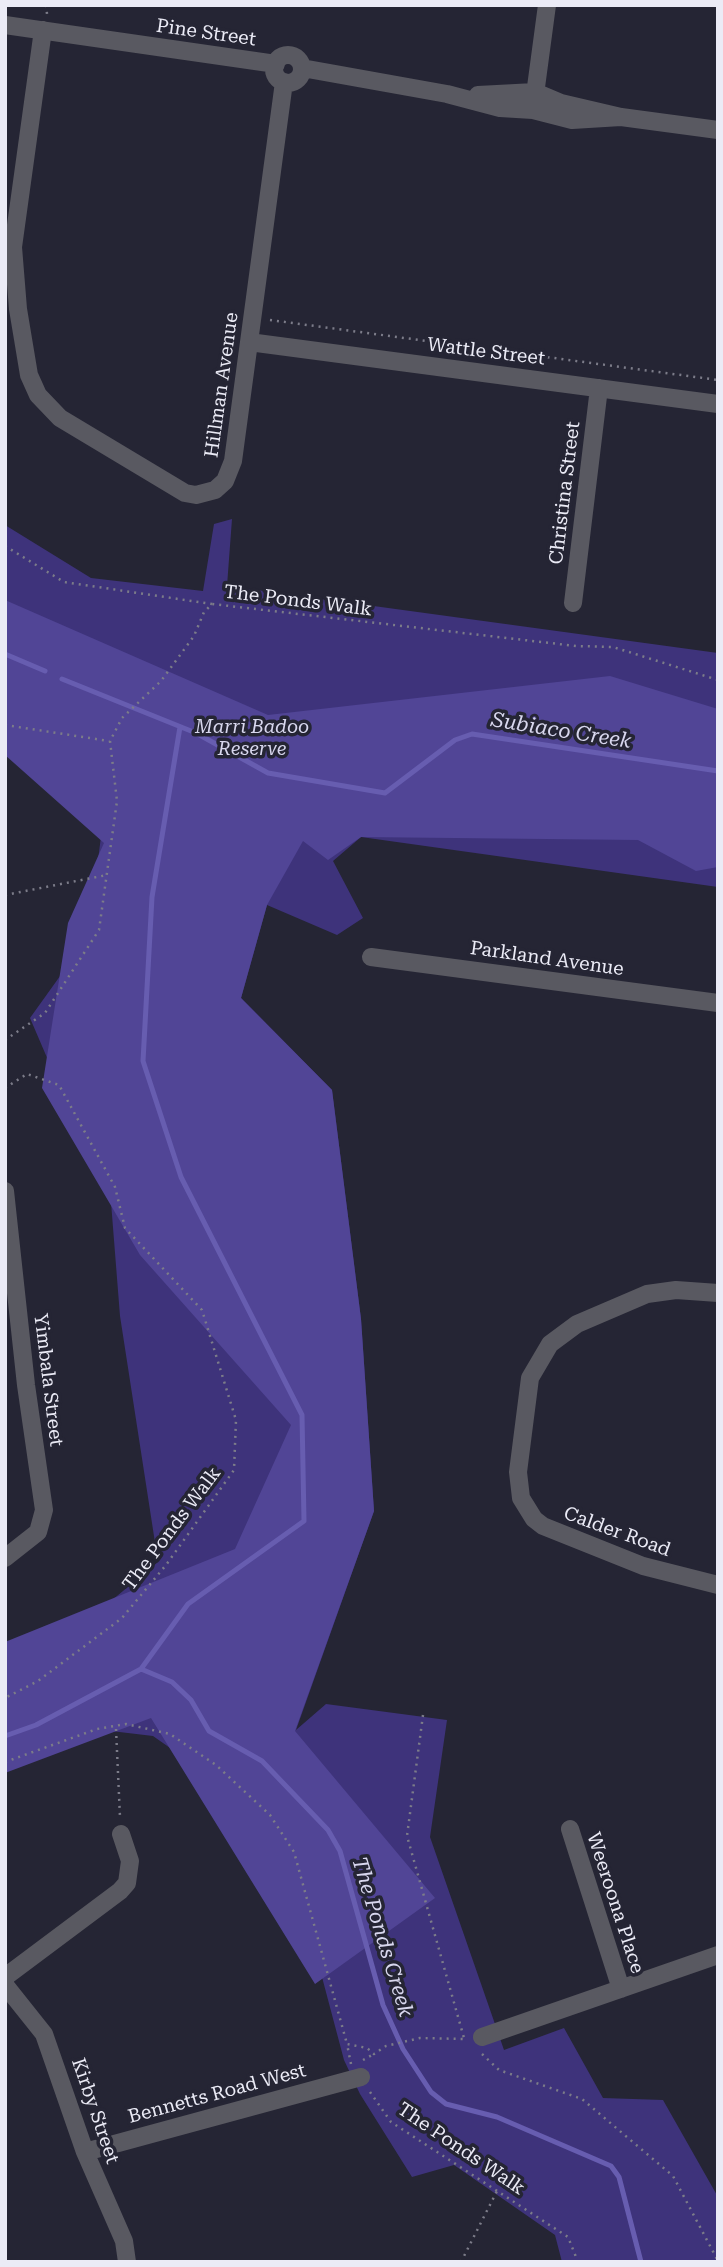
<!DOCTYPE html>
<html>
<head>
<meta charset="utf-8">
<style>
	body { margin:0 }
	#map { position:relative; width:723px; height:2267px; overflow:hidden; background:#252534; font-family:"Roboto Serif",serif }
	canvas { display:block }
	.frame { position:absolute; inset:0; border:7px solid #ebebf6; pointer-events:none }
</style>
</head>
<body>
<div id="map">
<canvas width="723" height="2267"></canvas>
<div class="frame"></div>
</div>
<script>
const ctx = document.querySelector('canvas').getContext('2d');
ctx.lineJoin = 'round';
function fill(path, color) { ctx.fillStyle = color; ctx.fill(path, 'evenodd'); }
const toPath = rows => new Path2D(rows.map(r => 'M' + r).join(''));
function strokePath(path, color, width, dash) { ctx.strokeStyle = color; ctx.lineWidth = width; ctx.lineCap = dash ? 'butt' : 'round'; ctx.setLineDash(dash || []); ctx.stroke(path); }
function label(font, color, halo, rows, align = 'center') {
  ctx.font = font + ' "Roboto Serif",serif'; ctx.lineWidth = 7; ctx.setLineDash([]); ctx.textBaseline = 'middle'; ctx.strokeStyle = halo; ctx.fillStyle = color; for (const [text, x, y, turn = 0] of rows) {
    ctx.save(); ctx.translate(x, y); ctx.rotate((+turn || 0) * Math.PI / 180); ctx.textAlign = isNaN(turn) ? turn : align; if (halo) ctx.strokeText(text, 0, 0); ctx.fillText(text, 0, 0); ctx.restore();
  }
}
fill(toPath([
	[232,519,227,586,718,653,718,887,361,837,333,861,363,918,337,935,267,905,241,998,332,1090,361,1319,374,1511,296,1730,326,1704,447,1720,430,1837,504,2050,564,2028,603,2098,663,2100,718,2197,718,2262,562,2262,555,2235,454,2165,412,2177,360,2094,344,2060,301,1898,210,1776,153,1736,111,1731,18,1678,158,1562,120,1316,109,1177,72,1116,30,1018,88,937,109,775,5,747,5,525,91,578,203,591,214,524]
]), '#3e337b');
fill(toPath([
	[5,600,268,715,610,676,718,709,718,867,696,871,638,840,361,837,328,860,303,841,267,905,241,998,332,1090,361,1319,374,1511,295,1731,435,1898,315,1984,151,1718,5,1773,5,1642,235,1549,291,1425,140,1255,42,1088,68,923,104,843,5,755]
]), '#514596');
strokePath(toPath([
	[5,654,45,671],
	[62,679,196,733,268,773,385,793,455,740,472,734,718,771],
	[180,727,152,897,143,1061,181,1177,302,1415,304,1521,188,1604,141,1669,172,1682,191,1700,209,1731,262,1761,328,1830,340,1851,383,2005,403,2049,431,2092,446,2104,497,2117,611,2166,619,2177,641,2262],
	[5,1736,36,1725,141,1669]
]), '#675db0', 5);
strokePath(toPath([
	[46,5,47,14],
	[270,320,718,380],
	[5,546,64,582,212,604],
	[5,725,109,741],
	[5,895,107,875],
	[5,1040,45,1013,99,930,117,801,110,741,122,718,161,681,194,636,204,612,212,604,576,646,613,647,718,680],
	[5,1088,27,1074,59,1085,115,1187,125,1228,202,1310,236,1420,234,1470,166,1565,122,1618,38,1681,5,1698],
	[423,1715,407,1836,464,2038],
	[116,1729,120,1817],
	[5,1762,97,1729,126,1724,170,1734,216,1765,270,1815,294,1852,347,2044],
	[482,2054,499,2070,582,2099,673,2176,718,2261],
	[363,2060,374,2054],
	[351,2064,347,2044,367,2048,374,2054,386,2046,420,2038,465,2039],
	[370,2092,391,2122,568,2237,578,2262],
	[461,2262,497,2191]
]), '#7c7c89', 2.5, [2, 5]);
strokePath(toPath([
	[5,25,276,64],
	[43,30,13,247,18,309,29,375,38,395,60,418,185,493,196,495,215,490,225,481,233,461,284,82],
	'274 69a14 14 0 1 1 28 0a14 14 0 1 1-28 0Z',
	[302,68,447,94,500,108,533,110,572,120,621,117],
	[478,95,535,92,561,103,621,117,718,130],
	[534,102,547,5],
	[249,342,718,404],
	[573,603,599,388],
	[371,957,718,1003],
	[5,1191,26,1385,44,1510,38,1532,5,1558],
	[718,1293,676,1290,647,1294,577,1324,550,1344,530,1378,518,1472,521,1498,534,1519,543,1526,643,1566,718,1585],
	[570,1829,621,1989],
	[5,1977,120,1891,127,1883,130,1861,121,1834],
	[5,1985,44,2034,85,2152,124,2241,127,2262],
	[482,2037,718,1955],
	[85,2152,361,2077]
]), '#595961', 18);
label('19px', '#ebebf6', '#252534', [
	["Pine Street",206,33,8],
	["Wattle Street",486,352,7],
	["Hillman Avenue",222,385,-82],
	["Christina Street",565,493,-83],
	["The Ponds Walk",298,601,7],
	["Parkland Avenue",547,959,8],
	["Yimbala Street",48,1380,83],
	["The Ponds Walk",172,1529,-53],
	["Calder Road",617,1532,20],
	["Weeroona Place",615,1903,72],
	["Bennetts Road West",217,2094,-15],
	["Kirby Street",95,2111,71],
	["The Ponds Walk",461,2149,34]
]);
label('italic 19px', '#d8d7ee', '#252534', [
	["Marri Badoo",252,727],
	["Reserve",252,749]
]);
label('italic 21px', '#d8d7ee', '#252534', [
	["Subiaco Creek",561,731,9],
	["The Ponds Creek",382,1937,73]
]);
</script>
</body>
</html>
